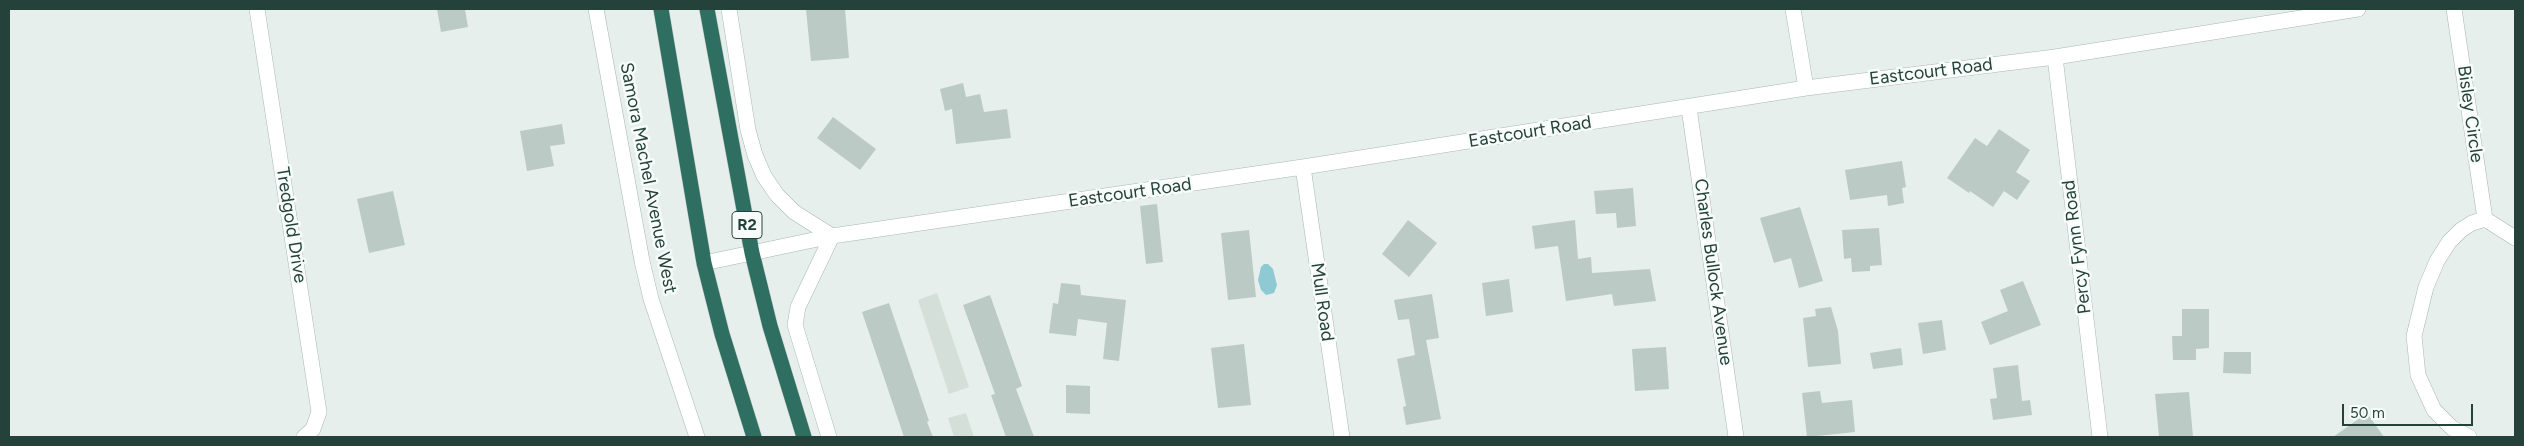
<!DOCTYPE html>
<html>
<head>
<meta charset="utf-8">
<style>
	body { margin:0 }
	#map { position:relative; width:2524px; height:446px; overflow:hidden; background:#e6efeb; font-family:Figtree,sans-serif }
	canvas { display:block }
	.frame { position:absolute; inset:0; border:10px solid #24423a; pointer-events:none }
	.scale { position:absolute; left:2342px; top:404px; width:131px; height:22px; box-sizing:border-box; border:2px solid #24423a; border-top:0; padding-left:6px; font-size:15px; line-height:18px; white-space:nowrap; color:#24423a; -webkit-text-stroke:4px #f7fbf9; paint-order:stroke }
</style>
</head>
<body>
<div id="map">
<canvas width="2524" height="446"></canvas>
<div class="frame"></div>
<div class="scale">50 m</div>
</div>
<script>
const ctx = document.querySelector('canvas').getContext('2d');
ctx.lineJoin = 'round';
function fill(path, color) { ctx.fillStyle = color; ctx.fill(path, 'evenodd'); }
const toPath = rows => new Path2D(rows.map(r => 'M' + r).join(''));
function strokePath(path, color, width, dash) { ctx.strokeStyle = color; ctx.lineWidth = width; ctx.lineCap = dash ? 'butt' : 'round'; ctx.setLineDash(dash || []); ctx.stroke(path); }
function label(font, color, halo, rows, align = 'center') {
  ctx.font = font + ' Figtree,sans-serif'; ctx.lineWidth = 5; ctx.setLineDash([]); ctx.textBaseline = 'middle'; ctx.strokeStyle = halo; ctx.fillStyle = color; for (const [text, x, y, turn = 0] of rows) {
    ctx.save(); ctx.translate(x, y); ctx.rotate((+turn || 0) * Math.PI / 180); ctx.textAlign = isNaN(turn) ? turn : align; if (halo) ctx.strokeText(text, 0, 0); ctx.fillText(text, 0, 0); ctx.restore();
  }
}
fill(toPath([
	[937,293,969,387,949,394,918,300],
	[966,413,974,437,954,437,948,418]
]), '#d4dfda');
fill(toPath([
	[1264,264,1268,264,1273,269,1277,285,1274,293,1266,295,1261,290,1258,280,1261,267]
]), '#8ec9d4');
fill(toPath([
	[437,9,465,9,468,27,441,32],
	[806,9,845,9,849,58,811,61],
	[963,83,966,97,980,94,984,112,1007,109,1011,138,956,144,952,109,945,111,940,89],
	[833,117,876,149,860,170,817,138],
	[562,124,565,144,550,146,554,166,527,171,520,131],
	[1999,129,2030,150,2016,172,2030,181,2017,200,2004,191,1993,207,1970,191,1969,193,1947,178,1975,138,1987,146],
	[1902,161,1906,187,1902,188,1904,203,1888,206,1887,195,1850,200,1845,170],
	[1633,188,1636,226,1617,228,1616,213,1596,214,1594,191],
	[393,191,405,245,369,253,357,199],
	[1157,204,1163,262,1146,264,1140,206],
	[1800,207,1823,281,1799,288,1791,258,1774,263,1760,218],
	[1408,220,1437,243,1409,277,1382,254],
	[1575,220,1578,259,1591,257,1592,273,1650,269,1656,301,1614,306,1612,294,1566,301,1558,246,1535,249,1532,226],
	[1879,228,1882,265,1870,266,1870,271,1852,272,1851,258,1844,259,1842,230],
	[1249,230,1256,297,1228,300,1221,233],
	[1509,279,1513,312,1486,316,1482,283],
	[2023,281,2041,325,1990,345,1981,322,2008,311,2000,290],
	[1061,283,1080,285,1081,295,1126,300,1119,361,1103,359,1107,323,1078,319,1076,336,1049,333,1053,303,1058,304],
	[1432,294,1439,338,1426,340,1441,419,1406,425,1403,407,1406,406,1397,359,1415,355,1409,319,1398,320,1394,300],
	[990,295,1022,386,1016,389,1034,437,1006,437,991,395,995,394,963,305],
	[889,303,929,421,927,422,933,437,904,437,862,312],
	[1831,307,1838,331,1841,364,1808,367,1803,318,1816,316,1815,309],
	[2182,309,2209,309,2209,348,2196,349,2196,360,2173,360,2172,336,2182,336],
	[1942,320,1946,350,1923,354,1918,323],
	[1244,344,1251,405,1218,408,1211,348],
	[1666,347,1669,389,1635,391,1632,349],
	[1901,348,1903,365,1873,369,1870,353],
	[2224,352,2251,352,2251,374,2223,373],
	[2018,365,2022,401,2030,400,2032,415,1993,420,1990,399,1997,398,1993,368],
	[1066,385,1090,386,1090,414,1066,413],
	[1820,391,1822,403,1852,400,1855,432,1807,437,1802,393],
	[2189,392,2193,437,2159,437,2155,394],
	[2367,413,2384,437,2333,437]
]), '#bbcac4');
const minor = toPath([
	[257,9,319,412,313,429,304,437],
	[596,9,642,261,651,299,697,437],
	[729,9,748,130,755,155,764,176,777,195,794,212,832,236,798,307,795,325,829,437],
	[1793,9,1806,88],
	[2454,9,2485,219,2515,238],
	[2055,57,2100,437],
	[1689,108,1736,437],
	[1303,167,1342,437],
	[704,263,832,236,1303,167,1806,88,2055,57,2358,9],
	[2469,437,2452,428,2434,410,2418,375,2414,336,2426,287,2437,261,2449,242,2461,230,2472,223,2485,219]
]);
const highway = toPath([
	[661,9,704,263,722,334,754,437],
	[707,9,752,253,770,326,804,437]
]);
strokePath(minor, '#a8b8b2', 16);
strokePath(highway, '#c2cac8', 16);
strokePath(minor, '#fff', 15);
strokePath(highway, '#2f6f62', 15);
for (const [x, y, w] of [
	[747,225,30]
]) { const box = new Path2D(); box.roundRect(x - w / 2, y - 13.5, w, 27, 4); ctx.fillStyle = '#f7fbf9'; ctx.fill(box); strokePath(box, '#24423a', 1); }
label('bold 16px', '#24423a', null, [
	["R2",747,225]
]);
label('18px', '#24423a', '#f7fbf9', [
	["Eastcourt Road",1931,72,-7],
	["Bisley Circle",2470,114,82],
	["Eastcourt Road",1530,132,-9],
	["Samora Machel Avenue West",648,178,79],
	["Eastcourt Road",1130,193,-8],
	["Tredgold Drive",291,225,81],
	["Percy Fynn Road",2077,247,-97],
	["Charles Bullock Avenue",1713,272,82],
	["Mull Road",1322,302,82]
]);
</script>
</body>
</html>
